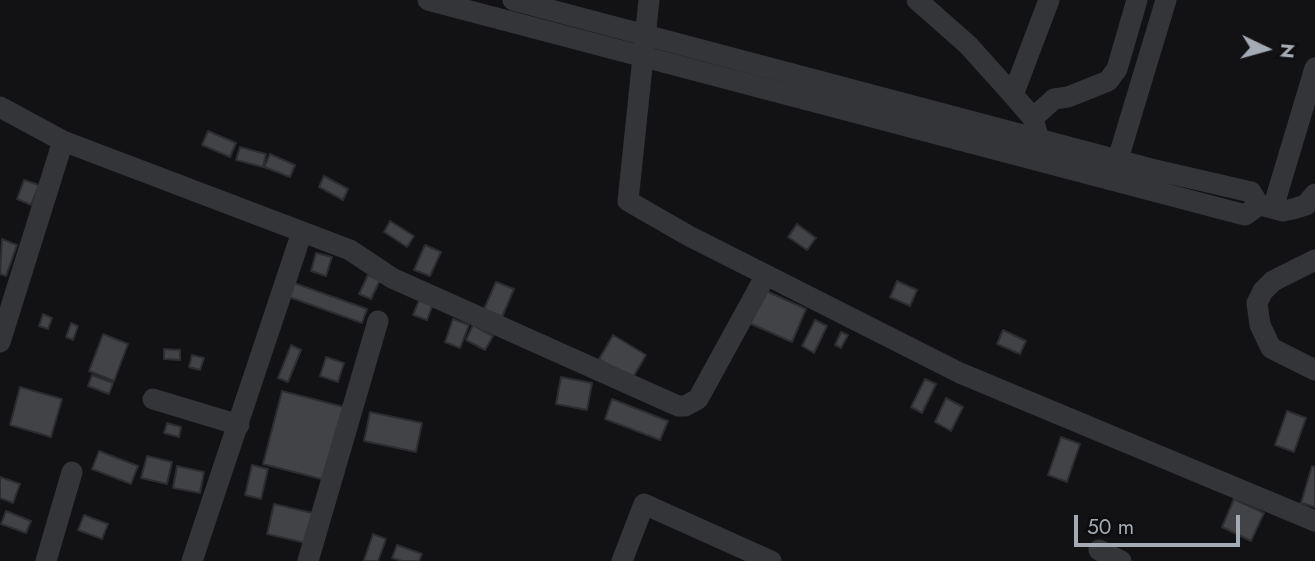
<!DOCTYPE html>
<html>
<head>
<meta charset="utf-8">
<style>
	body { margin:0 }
	#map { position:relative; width:1315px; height:561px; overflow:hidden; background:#121214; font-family:Jost,sans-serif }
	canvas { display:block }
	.north { position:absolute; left:1231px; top:14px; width:70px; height:70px; -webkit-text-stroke:5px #0d0d0f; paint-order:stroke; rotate:95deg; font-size:19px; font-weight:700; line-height:28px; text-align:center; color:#a4abb4 }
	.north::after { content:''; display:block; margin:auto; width:24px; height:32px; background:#a4abb4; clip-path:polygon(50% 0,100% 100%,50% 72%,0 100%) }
	.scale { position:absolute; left:1074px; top:515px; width:166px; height:32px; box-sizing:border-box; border:4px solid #a4abb4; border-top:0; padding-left:9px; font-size:21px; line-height:24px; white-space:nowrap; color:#a4abb4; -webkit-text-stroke:5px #0d0d0f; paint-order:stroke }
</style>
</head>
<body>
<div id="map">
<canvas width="1315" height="561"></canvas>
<div class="north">N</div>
<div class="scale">50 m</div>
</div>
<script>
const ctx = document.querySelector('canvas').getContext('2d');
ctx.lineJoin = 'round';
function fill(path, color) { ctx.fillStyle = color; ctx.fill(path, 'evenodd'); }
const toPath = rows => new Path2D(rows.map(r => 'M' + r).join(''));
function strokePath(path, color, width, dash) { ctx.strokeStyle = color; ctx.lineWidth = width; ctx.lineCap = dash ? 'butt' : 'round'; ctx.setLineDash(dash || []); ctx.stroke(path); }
const building = toPath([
	[208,131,236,143,230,157,202,145,208,131],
	[240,147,266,154,263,167,236,160,240,147],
	[270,154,295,165,290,177,264,167,270,154],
	[324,176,348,189,343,200,319,187,324,176],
	[24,180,39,185,31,205,17,199,24,180],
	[390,221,414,236,407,247,384,232,390,221],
	[797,224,816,238,807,250,788,237,797,224],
	[2,239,17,245,6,276,0,274,2,239],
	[425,245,441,252,430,276,414,270,425,245],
	[316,253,332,257,326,276,311,271,316,253],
	[368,275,380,280,371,299,359,294,368,275],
	[897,281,917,290,910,306,890,297,897,281],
	[496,282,514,289,502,317,484,309,496,282],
	[294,283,367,309,362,323,289,297,294,283],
	[764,290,806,309,792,342,749,323,764,290],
	[420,298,433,304,427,320,413,315,420,298],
	[43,314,52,318,48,329,39,326,43,314],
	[453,319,469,325,460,348,445,342,453,319],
	[815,320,827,326,814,353,802,346,815,320],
	[71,323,78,326,73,340,66,337,71,323],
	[473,325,493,336,485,350,466,340,473,325],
	[1003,330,1026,341,1020,354,997,344,1003,330],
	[841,332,848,335,841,348,835,345,841,332],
	[103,334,128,344,114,381,89,371,103,334],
	[613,335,646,355,632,379,599,359,613,335],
	[291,345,301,350,288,382,278,378,291,345],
	[164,349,180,350,180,360,164,359,164,349],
	[192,355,204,358,200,370,189,367,192,355],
	[326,357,344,363,338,382,320,376,326,357],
	[92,375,113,383,109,394,88,386,92,375],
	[561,377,592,383,587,410,556,404,561,377],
	[925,379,936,384,922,413,911,407,925,379],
	[20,387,62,399,51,437,10,425,20,387],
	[282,391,344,407,325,480,263,464,282,391],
	[946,398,963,407,951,431,935,422,946,398],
	[612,399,668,421,660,440,605,419,612,399],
	[1287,411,1306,418,1294,452,1275,445,1287,411],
	[370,412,422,423,416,452,364,441,370,412],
	[167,423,181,427,179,437,164,433,167,423],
	[1061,437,1080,444,1067,482,1048,475,1061,437],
	[99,451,138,466,131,484,92,469,99,451],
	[147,456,172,462,167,484,141,478,147,456],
	[252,465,268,469,261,499,245,495,252,465],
	[177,466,204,472,200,493,173,488,177,466],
	[1312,466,1315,467,1315,507,1301,503,1312,466],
	[0,477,20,484,13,503,0,498,0,477],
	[1234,499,1264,513,1251,541,1222,527,1234,499],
	[274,504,317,514,310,544,267,534,274,504],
	[6,511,31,521,26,533,1,524,6,511],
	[84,515,108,524,102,539,78,530,84,515],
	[373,534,386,539,378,561,366,561,364,560,373,534],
	[397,545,422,554,419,561,402,561,392,558,397,545]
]);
fill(building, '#414347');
strokePath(building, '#2c2d30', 2);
strokePath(toPath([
	[428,0,1245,215,1259,205,1251,192,1151,169,513,0],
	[649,0,628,201,689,236,960,373,1315,521],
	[917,0,968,45,1013,95,1033,118,1038,137],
	[1013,95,1049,0],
	[0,107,63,141,350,250,392,278,678,406,685,406,698,399,766,275],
	[1033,118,1054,99,1068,97,1108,81,1117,69,1137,0],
	[1118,159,1166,0],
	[1261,205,1283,211,1293,209,1306,205,1315,194],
	[1273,208,1315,68],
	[1315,260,1273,281,1263,291,1257,303,1260,325,1271,348,1315,370],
	[0,342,63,141],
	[153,399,239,425],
	[1099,550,1121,561],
	[46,561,72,472],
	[192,561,302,232],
	[308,561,378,321],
	[622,561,644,504,771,561]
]), '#333539', 21);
</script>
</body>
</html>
